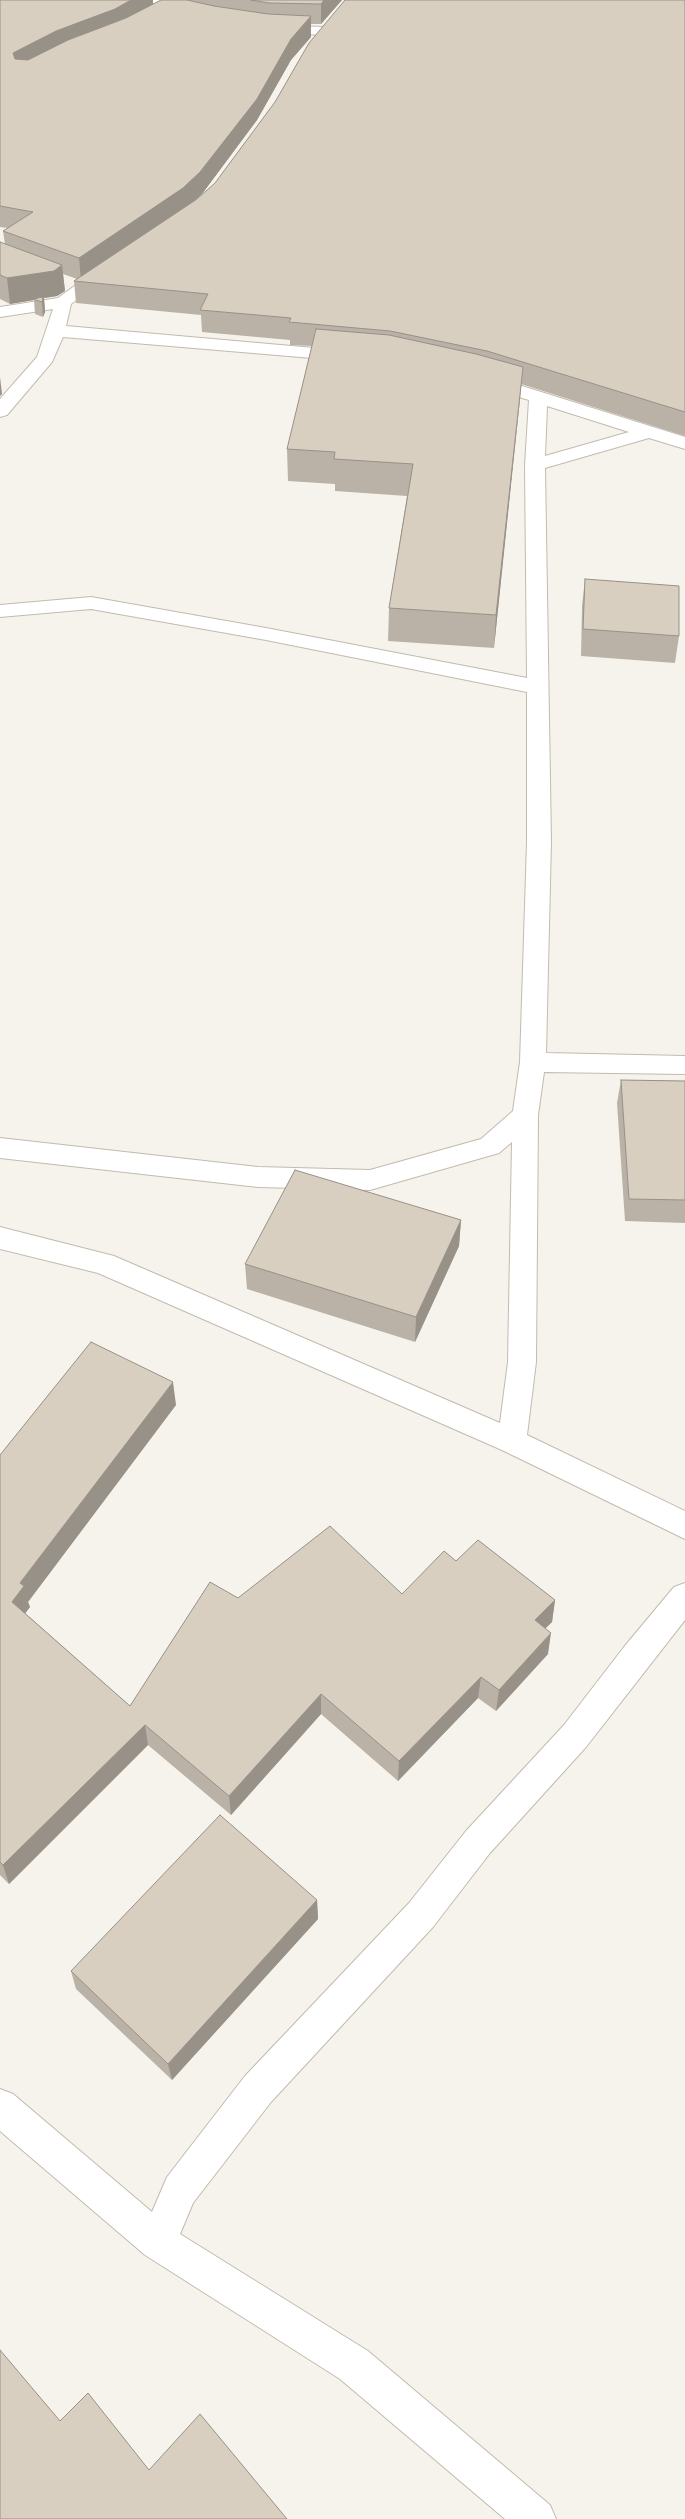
<!DOCTYPE html>
<html>
<head>
<meta charset="utf-8">
<style>
	body { margin:0 }
	canvas { display:block; background:#f6f3ec }
</style>
</head>
<body>
<canvas width="685" height="2519"></canvas>
<script>
const ctx = document.querySelector('canvas').getContext('2d');
ctx.lineJoin = 'round';
const toPath = rows => new Path2D(rows.map(r => 'M' + r).join(''));
function strokePath(path, color, width, dash) { ctx.strokeStyle = color; ctx.lineWidth = width; ctx.lineCap = dash ? 'butt' : 'round'; ctx.setLineDash(dash || []); ctx.stroke(path); }
function fill(path, color) { ctx.fillStyle = color; ctx.fill(path, 'evenodd'); }
const street = toPath([
	[144,0,162,0,173,6,197,12,199,15,192,19,163,12,144,0],
	[273,25,324,27,331,31,324,35,268,32,266,29,268,26,273,25],
	[105,267,111,268,114,272,71,304,66,326,348,351,354,352,357,356,354,360,348,361,63,337,52,362,7,415,0,417,0,399,37,357,53,309,0,317,0,307,58,298,99,268,105,267],
	[522,386,685,437,685,449,649,438,545,468,551,842,546,1053,685,1056,685,1074,544,1072,538,1115,536,1362,527,1435,685,1511,685,1539,502,1450,98,1273,0,1249,0,1227,114,1256,500,1423,508,1362,512,1142,499,1153,370,1190,258,1187,0,1158,0,1138,258,1167,370,1170,481,1139,513,1111,520,1062,527,842,527,692,266,640,91,609,0,617,0,605,91,597,266,628,527,678,525,465,529,400,515,396,513,392,515,388,522,386],
	[547,406,629,432,545,456,547,406],
	[685,1583,685,1620,586,1747,490,1853,433,1927,271,2102,193,2203,180,2234,368,2351,550,2505,556,2519,505,2519,340,2379,145,2255,0,2131,0,2089,13,2094,152,2212,167,2177,245,2076,409,1903,466,1831,564,1725,624,1647,674,1587,685,1583]
]);
strokePath(street, '#c2bbae', 2);
fill(street, '#fff');
fill(toPath([
	[0,0,153,0,153,4,161,0,342,0,321,24,311,24,311,37,291,60,257,120,202,194,193,201,685,0,685,436,521,384,494,648,388,641,389,608,407,496,335,491,335,484,288,481,287,449,312,346,290,345,290,340,202,332,201,315,76,303,74,281,77,279,63,274,65,291,57,296,44,298,45,312,43,317,35,314,34,300,10,304,0,299,0,242,5,244,3,231,8,228,0,227],
	[585,579,679,636,675,663,581,656,582,606],
	[621,1080,685,1081,685,1223,625,1221,617,1103],
	[461,1220,459,1246,415,1342,247,1289,245,1264],
	[176,1405,28,1602,30,1607,25,1613,130,1706,238,1598,402,1594,456,1561,555,1600,552,1622,545,1628,548,1654,496,1711,478,1698,398,1781,321,1714,231,1815,148,1745,9,1884,0,1875,0,1455],
	[317,1900,318,1919,172,2080,76,1989,71,1971]
]), '#bab2a6');
fill(toPath([
	[131,0,153,0,153,9,15,74,13,53,56,31],
	[324,0,342,0,321,24,321,4],
	[311,16,311,37,291,60,257,120,202,194,184,210,81,280,79,258,291,39],
	[62,265,65,291,57,296,44,298,45,312,43,317,42,302,33,299,34,300,10,304,7,278],
	[523,367,520,399,494,648,496,615],
	[0,377,2,394,0,396],
	[461,1220,459,1246,415,1342,416,1317],
	[173,1382,176,1405,28,1602,30,1607,18,1623,12,1602,20,1583],
	[555,1600,552,1622,532,1642,535,1620],
	[551,1633,548,1654,496,1711,499,1690],
	[481,1677,478,1698,398,1781,399,1761],
	[321,1694,321,1714,231,1815,229,1796],
	[145,1725,148,1745,9,1884,3,1865],
	[317,1900,318,1919,172,2080,168,2064]
]), '#979187');
const building = toPath([
	[0,0,131,0,115,9,56,31,13,53,15,59,28,60,68,40,126,18,161,0,187,0,214,6,268,14,311,16,291,39,257,99,200,172,183,188,79,258,3,231,33,212,0,206,0,0],
	[251,0,324,0,321,4,269,3,251,0],
	[345,0,685,0,685,412,487,351,390,331,289,322,291,318,200,310,208,294,74,281,197,199,215,183,275,102,309,43,345,0],
	[0,242,62,265,54,271,7,278,0,275,0,242],
	[43,297,42,302,33,299,43,297],
	[316,329,389,335,476,354,523,367,496,615,389,608,413,464,334,459,335,452,287,449,316,329],
	[585,579,679,586,679,636,583,629,585,579],
	[621,1080,685,1081,685,1200,629,1199,621,1080],
	[295,1170,461,1220,416,1317,245,1264,295,1170],
	[91,1342,173,1382,20,1583,24,1586,12,1602,130,1706,210,1582,238,1598,330,1526,402,1594,444,1551,456,1561,478,1540,555,1600,535,1620,551,1633,499,1690,481,1677,399,1761,321,1694,229,1796,145,1725,3,1865,0,1862,0,1455,91,1342],
	[220,1815,317,1900,168,2064,71,1971,220,1815],
	[0,2350,60,2421,88,2393,149,2470,200,2414,287,2519,0,2519,0,2350]
]);
fill(building, '#d8cfc1');
strokePath(building, '#979187', 1);
</script>
</body>
</html>
